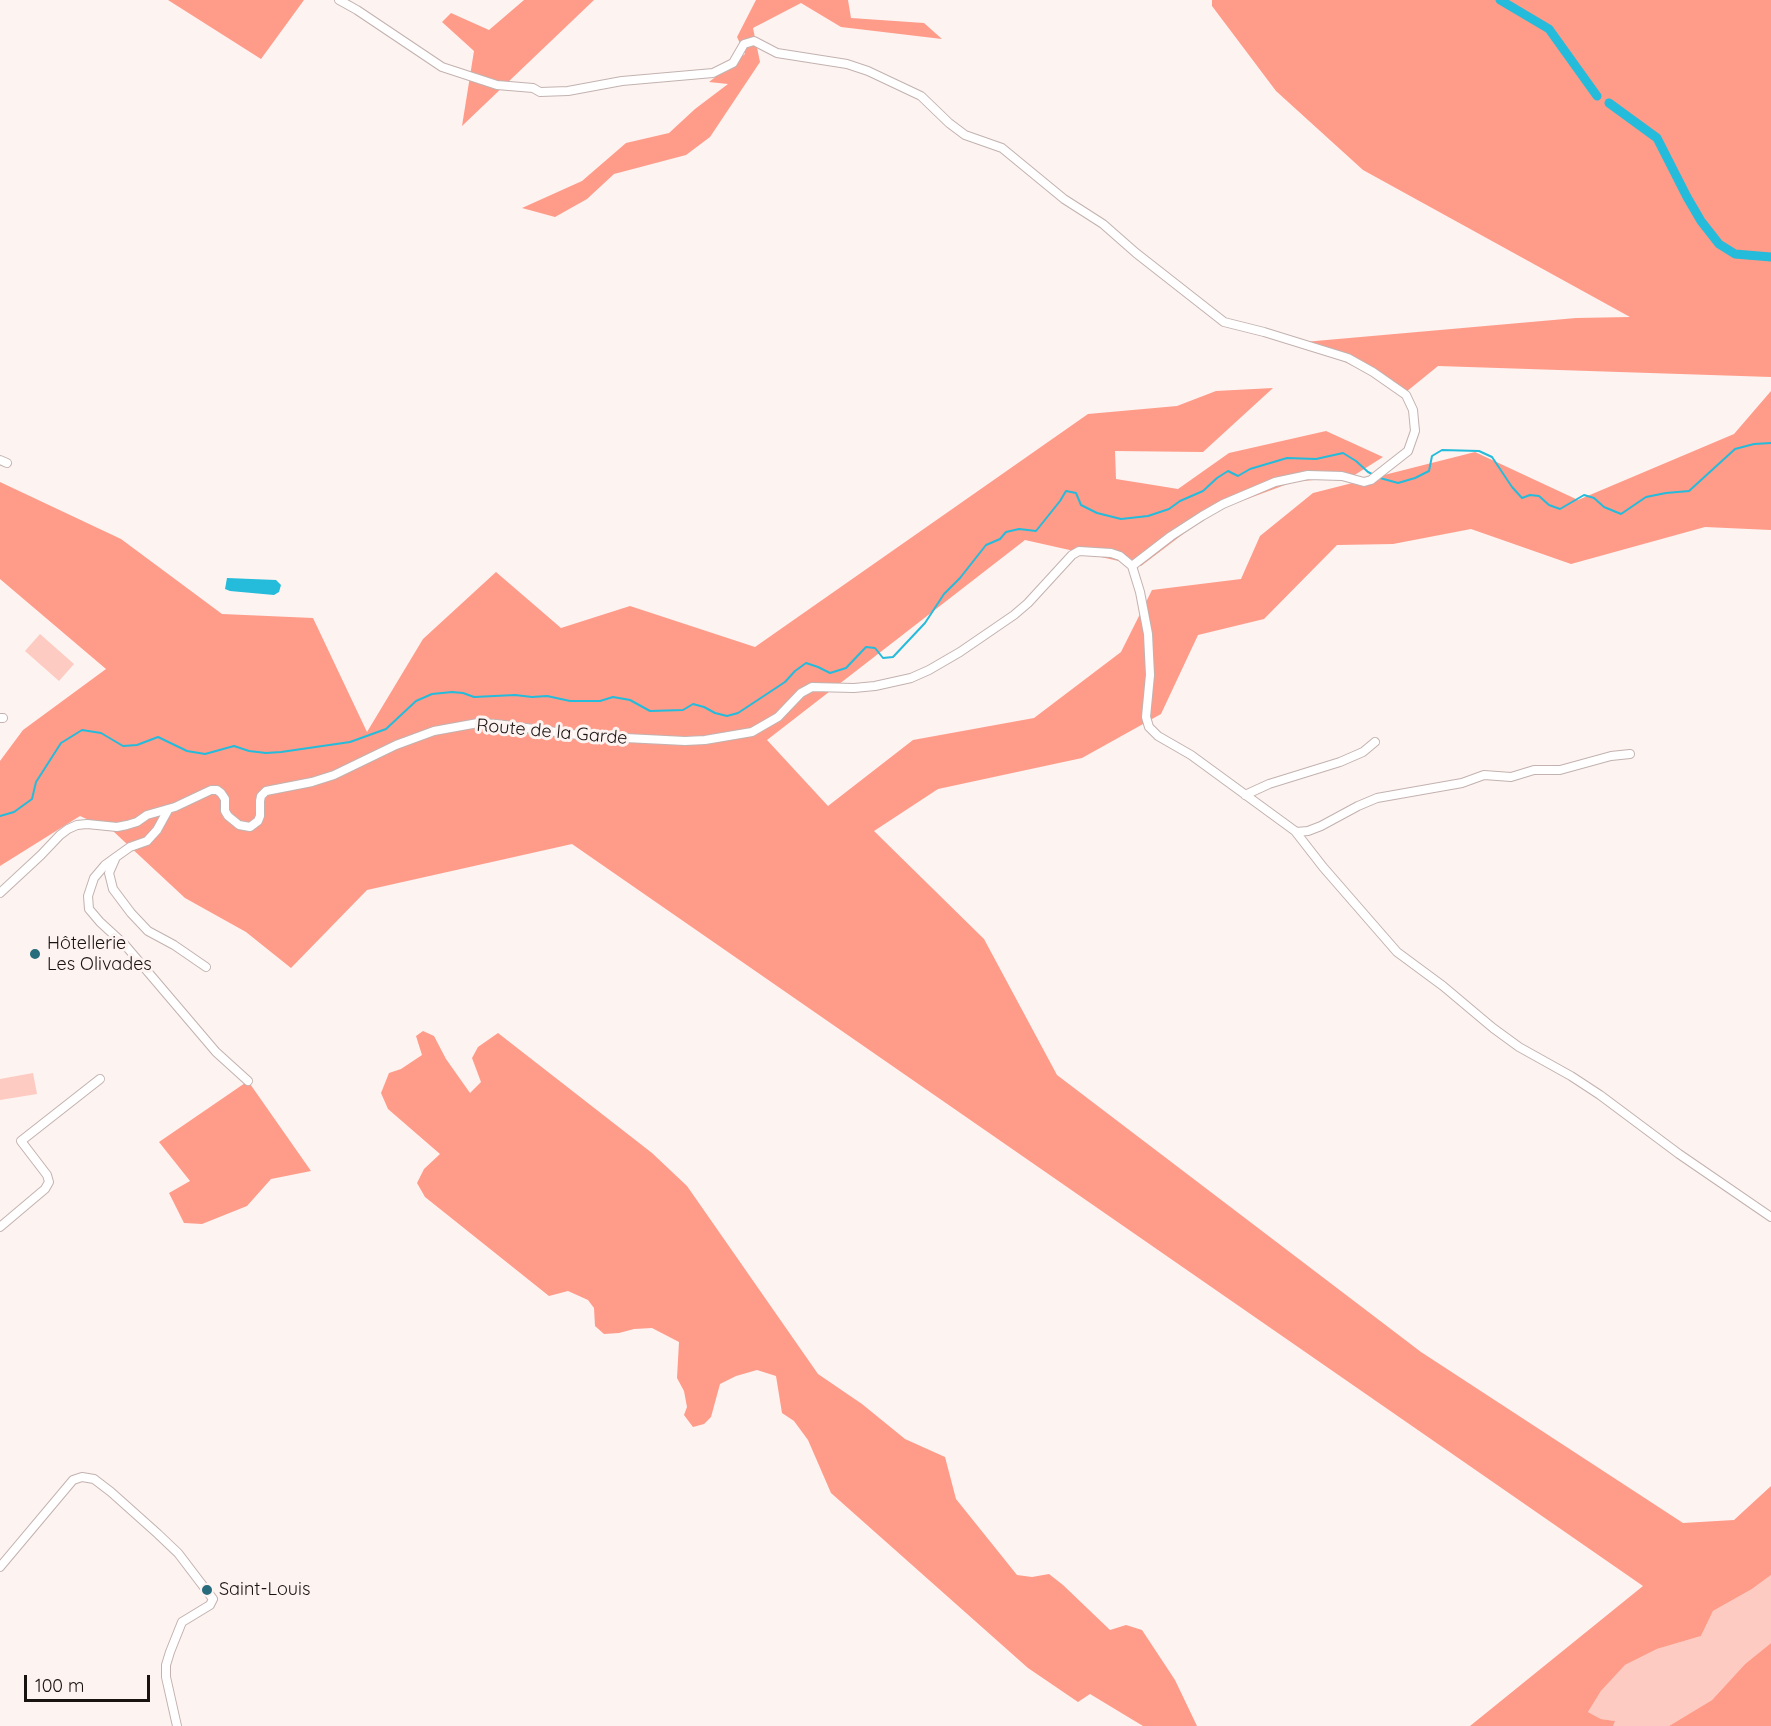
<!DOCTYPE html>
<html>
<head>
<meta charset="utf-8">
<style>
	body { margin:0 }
	#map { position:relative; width:1771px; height:1726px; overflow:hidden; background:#fdf3f1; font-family:Quicksand,sans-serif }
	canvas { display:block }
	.scale { position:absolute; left:24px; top:1675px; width:126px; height:27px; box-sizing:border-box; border:3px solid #181211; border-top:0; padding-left:8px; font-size:18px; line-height:21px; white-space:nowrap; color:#181211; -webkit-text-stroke:4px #fdf3f1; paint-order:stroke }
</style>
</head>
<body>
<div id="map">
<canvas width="1771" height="1726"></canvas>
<div class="scale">100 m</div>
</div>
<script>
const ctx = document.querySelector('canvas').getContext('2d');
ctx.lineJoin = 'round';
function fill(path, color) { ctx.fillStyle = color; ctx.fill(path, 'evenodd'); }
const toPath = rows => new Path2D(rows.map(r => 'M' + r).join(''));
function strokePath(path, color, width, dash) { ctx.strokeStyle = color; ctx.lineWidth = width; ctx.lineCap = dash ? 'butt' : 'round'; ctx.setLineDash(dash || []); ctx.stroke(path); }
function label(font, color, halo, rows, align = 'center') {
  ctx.font = font + ' Quicksand,sans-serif'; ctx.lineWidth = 6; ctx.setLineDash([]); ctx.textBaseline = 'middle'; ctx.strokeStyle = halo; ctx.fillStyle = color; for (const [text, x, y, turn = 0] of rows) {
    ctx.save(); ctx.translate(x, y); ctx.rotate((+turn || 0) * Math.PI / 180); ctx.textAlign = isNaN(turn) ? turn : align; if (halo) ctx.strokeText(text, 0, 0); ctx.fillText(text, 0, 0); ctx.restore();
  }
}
fill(toPath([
	[40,634,74,664,59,681,25,651],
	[33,1073,37,1094,0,1100,0,1079],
	[1771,1575,1771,1643,1745,1664,1712,1700,1669,1726,1613,1726,1614,1721,1601,1719,1588,1712,1601,1691,1625,1665,1657,1649,1701,1636,1713,1611,1752,1589]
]), '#fdcbc1');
fill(toPath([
	[168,0,304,0,261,59],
	[524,0,594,0,462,126,474,51,442,22,451,13,489,30],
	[756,0,848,0,851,18,924,23,942,39,841,27,801,3,753,28,760,62,710,137,686,155,614,174,587,199,555,217,522,208,582,181,626,143,669,133,695,109,728,84,709,82,745,54,737,37],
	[1212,0,1771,0,1771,377,1438,366,1406,392,1304,342,1576,318,1630,317,1363,170,1276,91,1212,6],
	[1273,388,1203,452,1115,451,1116,479,1178,489,1229,453,1326,431,1383,457,1353,476,1293,482,1212,512,1141,566,1025,540,767,740,828,806,913,740,1034,718,1121,652,1152,590,1241,579,1260,536,1313,493,1475,452,1578,500,1734,434,1771,391,1771,530,1705,527,1571,564,1471,529,1393,544,1337,545,1264,619,1198,635,1161,714,1082,758,938,789,874,831,984,939,1057,1075,1421,1352,1683,1523,1734,1520,1771,1486,1771,1575,1752,1589,1713,1611,1701,1636,1657,1649,1625,1665,1601,1691,1588,1712,1601,1719,1615,1721,1613,1726,1470,1726,1643,1586,572,844,367,890,291,968,246,932,185,898,113,831,80,816,0,866,0,761,23,730,106,669,0,579,0,482,121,539,222,614,313,618,367,732,423,639,496,572,561,628,630,606,755,647,1088,414,1177,406,1216,391],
	[423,1031,434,1036,446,1059,470,1093,481,1082,472,1058,478,1047,498,1033,652,1153,687,1186,818,1374,862,1404,905,1439,945,1457,956,1499,1017,1575,1032,1577,1049,1574,1063,1585,1110,1630,1126,1625,1142,1630,1175,1680,1197,1726,1143,1726,1090,1694,1078,1702,1028,1668,831,1493,808,1440,794,1421,782,1413,776,1376,757,1370,736,1376,720,1384,711,1417,704,1424,693,1427,684,1415,687,1407,684,1391,677,1378,679,1342,652,1328,634,1329,619,1333,604,1334,595,1326,594,1308,588,1300,568,1291,549,1296,425,1197,417,1183,424,1169,440,1154,388,1109,381,1093,389,1073,401,1069,422,1055,416,1036],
	[248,1081,311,1171,271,1179,247,1206,202,1224,184,1223,169,1193,190,1181,159,1142],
	[1771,1643,1771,1726,1669,1726,1712,1700,1745,1664]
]), '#ff9b89');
fill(toPath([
	[227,578,276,580,281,585,279,592,274,595,230,591,225,589]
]), '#25bbda');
strokePath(toPath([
	[1380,478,1398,483,1415,478,1429,471,1432,456,1442,450,1479,451,1492,457,1512,487,1522,498,1530,495,1539,496,1549,505,1560,509,1584,495,1594,498,1604,507,1621,514,1646,497,1666,493,1689,491,1735,449,1754,444,1771,443],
	[0,816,14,812,32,799,36,782,61,743,82,730,101,733,123,746,137,745,158,737,187,751,205,754,234,746,249,751,266,753,281,752,350,742,386,729,416,701,432,694,452,692,463,693,474,697,515,695,532,697,547,696,570,701,600,701,613,697,630,700,650,711,683,710,693,704,704,707,715,713,727,716,738,713,785,682,795,671,806,663,818,667,830,673,846,668,866,647,875,648,883,658,893,657,925,623,944,594,960,578,986,545,1000,539,1006,532,1019,529,1036,531,1060,501,1066,491,1076,493,1081,505,1097,513,1121,519,1148,516,1169,509,1180,501,1203,491,1217,478,1228,471,1238,476,1250,469,1287,458,1316,459,1343,453,1356,461,1368,472,1374,475]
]), '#25bbda', 2);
strokePath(toPath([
	[1500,0,1549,29,1597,96],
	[1609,103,1657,138,1687,197,1701,221,1719,244,1735,254,1771,257]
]), '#25bbda', 9);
const minor = toPath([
	[339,0,357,10,442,67,497,85,533,88,540,92,568,91,622,81,713,73,733,63,744,44,754,41,777,53,847,64,868,71,921,96,949,123,965,135,1002,148,1064,199,1103,224,1136,253,1224,322,1264,332,1348,358,1373,372,1406,395,1413,410,1415,431,1408,451,1371,480,1364,482,1342,476,1308,475,1275,482,1223,504,1202,516,1171,536,1132,566],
	[0,460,7,463],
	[1132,566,1140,592,1148,634,1150,675,1146,717,1149,727,1158,736,1191,755,1295,831,1323,867,1397,952,1443,986,1493,1028,1519,1047,1571,1076,1600,1095,1679,1154,1771,1217],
	[0,718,3,718],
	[1245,795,1269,784,1340,762,1363,752,1375,742],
	[168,810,157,830,147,841,130,847,116,857,109,873,113,889,131,913,148,931,174,945,206,967],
	[1296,832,1308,831,1321,826,1358,806,1377,798,1462,783,1484,775,1511,777,1534,770,1560,770,1611,756,1630,754],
	[116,857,105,865,94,878,88,896,89,909,100,922,125,945,216,1052,248,1081],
	[0,893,41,855,60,835,68,829,77,825,87,824,117,827,127,825,137,822,147,815,175,807,211,790,217,790,221,793,225,799,225,811,228,816,239,825,250,827,258,821,260,816,260,801,261,796,266,791,312,782,334,775,396,745,434,731,478,723,496,724,586,736,685,741,705,740,752,732,778,717,801,693,812,687,854,688,875,686,911,678,929,670,960,652,1014,615,1028,603,1072,555,1079,551,1111,553,1120,556,1132,566],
	[0,1227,45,1189,49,1182,47,1175,21,1141,100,1079],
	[0,1567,73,1480,82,1477,94,1479,111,1492,158,1534,178,1553,213,1599,210,1605,182,1622,170,1652,166,1665,166,1677,177,1726]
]);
strokePath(minor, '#c3b2af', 10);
strokePath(minor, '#fff', 8);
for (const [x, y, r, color] of [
	[35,954,6,"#276c7c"],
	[207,1590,6,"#276c7c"]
]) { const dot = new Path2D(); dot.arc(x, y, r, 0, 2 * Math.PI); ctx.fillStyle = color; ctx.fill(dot); strokePath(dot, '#fdf3f1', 2); }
label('18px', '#181211', '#fdf3f1', [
	["Route de la Garde",552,732,5]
]);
label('18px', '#181211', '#fdf3f1', [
	["Hôtellerie",47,944],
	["Les Olivades",47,965],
	["Saint-Louis",219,1590]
], 'left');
</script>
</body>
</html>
